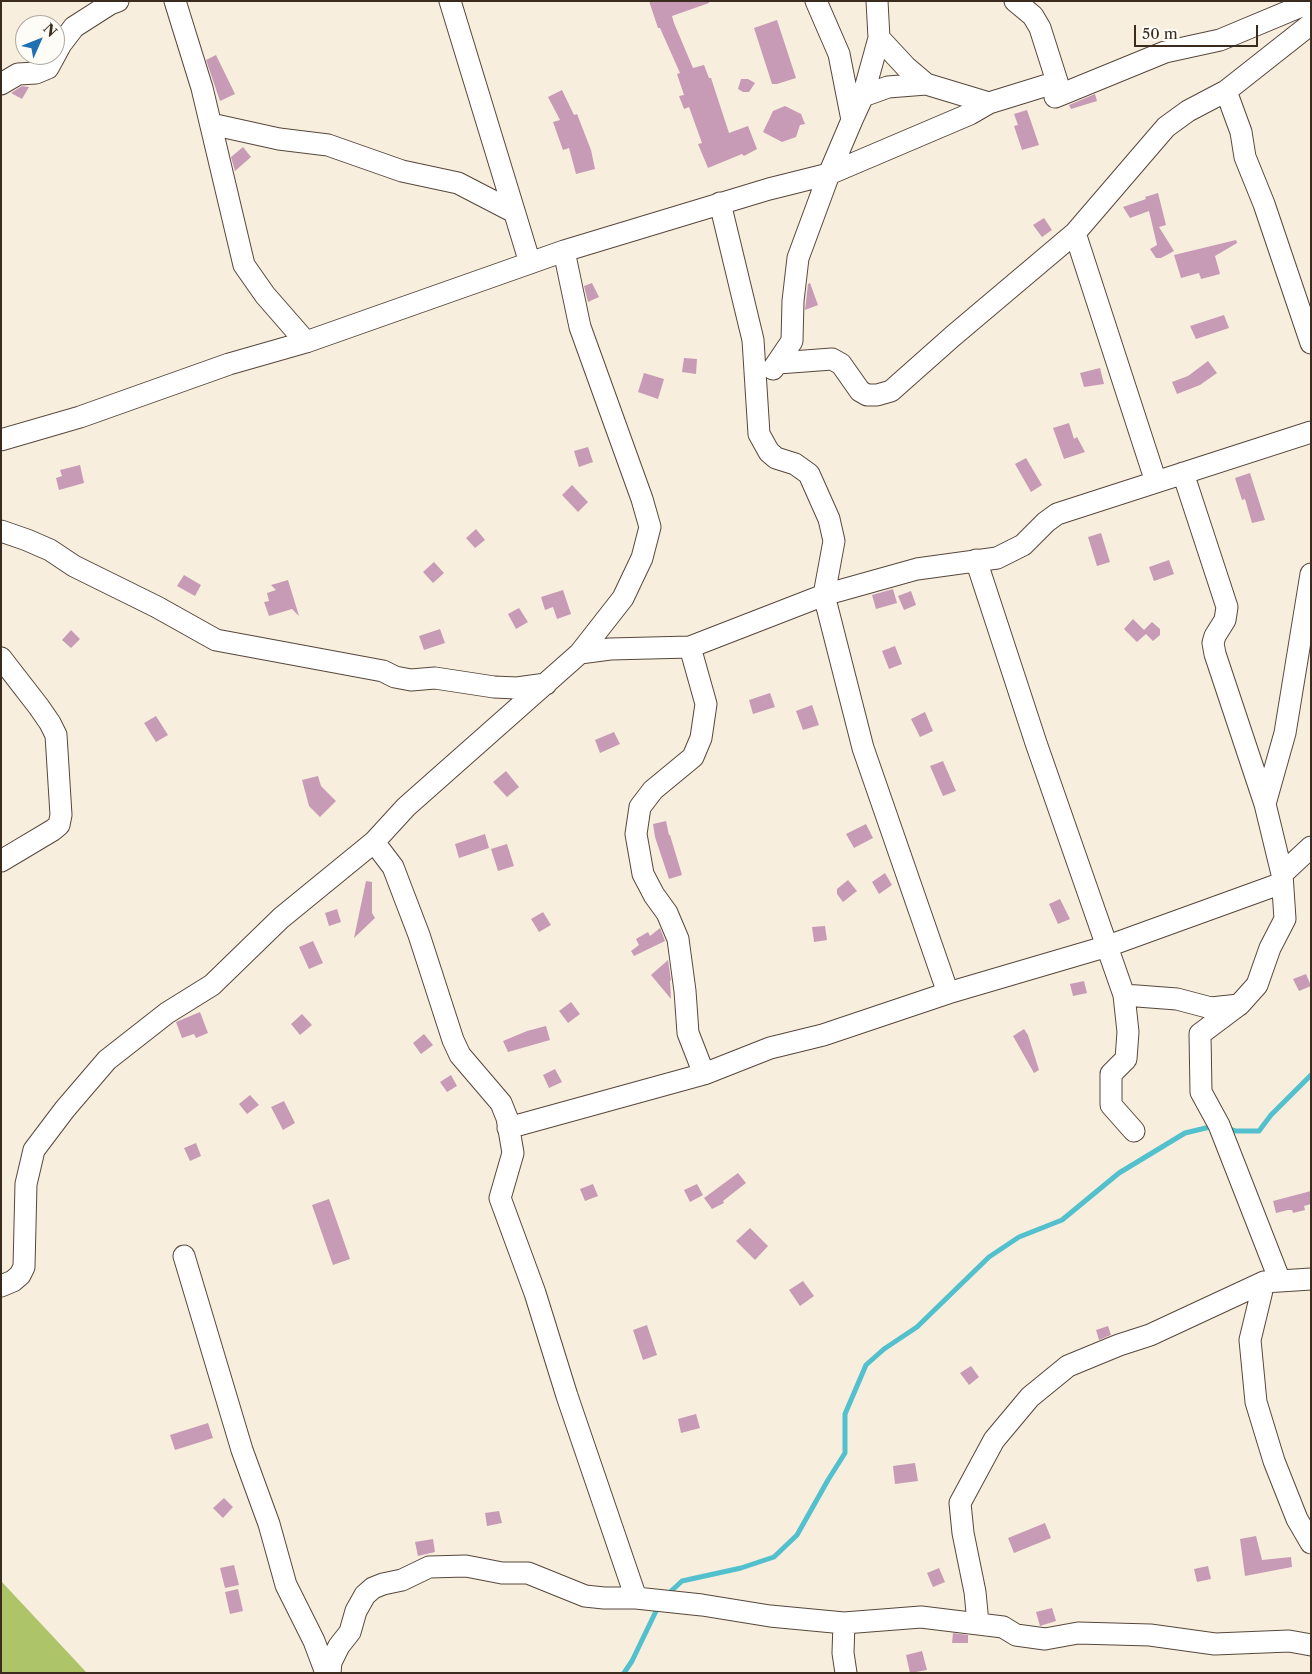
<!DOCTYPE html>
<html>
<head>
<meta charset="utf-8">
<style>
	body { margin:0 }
	#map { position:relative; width:1312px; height:1674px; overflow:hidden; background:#f8eede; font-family:"Libre Caslon Text",serif }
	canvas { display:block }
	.frame { position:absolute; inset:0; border:2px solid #3b2a1e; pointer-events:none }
	.north { position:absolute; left:15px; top:15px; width:50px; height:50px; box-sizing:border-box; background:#fdfcf7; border:1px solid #afa8a0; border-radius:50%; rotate:46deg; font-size:14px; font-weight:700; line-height:20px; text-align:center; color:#3b2a1e }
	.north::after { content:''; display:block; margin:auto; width:18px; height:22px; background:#1f6fb2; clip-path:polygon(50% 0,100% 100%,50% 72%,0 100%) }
	.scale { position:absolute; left:1134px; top:25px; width:124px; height:22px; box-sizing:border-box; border:2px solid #3b2a1e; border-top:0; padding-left:6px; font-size:15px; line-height:18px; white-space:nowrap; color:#3b2a1e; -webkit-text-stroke:4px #fdfcf7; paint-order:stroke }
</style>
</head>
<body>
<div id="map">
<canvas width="1312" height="1674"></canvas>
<div class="frame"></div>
<div class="north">N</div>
<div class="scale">50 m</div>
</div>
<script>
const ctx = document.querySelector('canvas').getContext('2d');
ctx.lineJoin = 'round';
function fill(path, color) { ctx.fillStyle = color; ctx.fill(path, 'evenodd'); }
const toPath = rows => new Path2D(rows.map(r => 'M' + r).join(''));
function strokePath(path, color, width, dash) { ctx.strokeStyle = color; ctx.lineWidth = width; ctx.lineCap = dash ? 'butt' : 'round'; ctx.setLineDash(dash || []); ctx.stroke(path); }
fill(toPath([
	[1,1581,87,1673,1,1673]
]), '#aec468');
strokePath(toPath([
	[1227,1128,1236,1131,1259,1131,1271,1115,1311,1075],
	[668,1594,682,1581,741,1568,774,1557,797,1535,828,1480,845,1453,845,1414,866,1365,884,1349,917,1327,989,1257,1019,1237,1062,1220,1119,1173,1185,1133,1214,1126],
	[624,1673,632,1661,658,1607]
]), '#53c0cd', 5);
fill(toPath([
	[649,1,709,1,709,3,672,16,674,23,693,68,704,65,709,78,711,78,729,133,748,126,757,149,744,156,742,154,708,168,698,144,702,143,689,107,684,109,679,96,684,95,677,74,680,73,660,28,658,28],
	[777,20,796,78,777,84,772,84,754,28],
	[216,55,235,94,220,101,206,60],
	[741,79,748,79,755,83,749,92,743,92,738,89],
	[22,86,29,87,22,99,11,93],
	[562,90,574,115,577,114,591,150,595,169,576,174,569,148,563,150,553,122,560,120,548,97],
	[1095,94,1097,101,1071,109,1069,105],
	[785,106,801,114,805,124,800,125,796,137,782,142,763,132,773,111],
	[1027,110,1039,145,1022,150,1014,126,1018,125,1014,114],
	[243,147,251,157,235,171,231,157],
	[1158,193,1166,225,1159,227,1174,251,1161,258,1156,258,1150,249,1157,245,1149,211,1130,218,1123,207,1146,199,1145,197],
	[1044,218,1052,230,1042,237,1033,225],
	[1236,240,1237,243,1215,256,1220,274,1201,279,1199,273,1181,278,1174,255],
	[592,283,599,297,588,302,584,286],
	[810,283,818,305,805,310,808,284],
	[1224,315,1229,328,1196,339,1190,326],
	[684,358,697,359,696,374,682,372],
	[1208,361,1217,373,1200,385,1177,394,1172,382,1188,376],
	[1100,368,1104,384,1084,387,1080,373],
	[644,373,664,379,658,399,638,392],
	[1069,423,1074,439,1077,437,1085,452,1064,459,1053,428],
	[588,447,593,462,579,467,574,451],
	[1026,458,1042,485,1031,492,1015,464],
	[80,465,84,483,59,490,56,478,62,476,60,470],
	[1250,473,1265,520,1252,523,1245,499,1242,500,1235,478],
	[572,485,588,502,578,512,562,495],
	[476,529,485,540,475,548,466,538],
	[1101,533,1110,562,1097,566,1088,537],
	[1169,560,1174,574,1154,581,1149,567],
	[434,562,444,573,433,583,423,572],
	[184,575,201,585,195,596,177,586],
	[288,580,299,616,292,609,269,616,264,602,269,601,267,593,276,590,271,585],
	[893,589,897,603,876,609,872,595],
	[563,590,571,614,557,619,553,607,545,610,541,597],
	[911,591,916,605,904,610,898,596],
	[519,608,528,622,516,629,508,614],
	[1133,619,1144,630,1152,622,1160,629,1160,635,1153,641,1146,634,1137,642,1124,629],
	[440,629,445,643,424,650,419,636],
	[71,630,80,639,71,648,62,640],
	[895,646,902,664,889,669,882,651],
	[770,693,775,707,753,714,749,700],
	[812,705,819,725,803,730,796,711],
	[925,712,933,731,920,737,911,719],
	[156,716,168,735,156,742,144,723],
	[614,732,620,744,600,753,595,740],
	[943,761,956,791,943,796,930,766],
	[506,771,519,787,507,797,493,782],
	[318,776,321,786,336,801,320,817,309,806,302,780],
	[666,821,669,835,670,835,682,875,669,879,655,837,653,824],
	[866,824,873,838,854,848,846,834],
	[485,834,489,848,459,858,455,844],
	[507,844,514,866,498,871,491,849],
	[885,873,892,885,879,894,872,882],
	[848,880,857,891,843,902,837,894,837,889],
	[366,881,372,882,372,913,375,918,354,938],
	[1060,899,1070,919,1058,924,1049,904],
	[337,909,341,922,329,926,325,913],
	[543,912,551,925,539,932,531,919],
	[825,926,827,940,814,942,812,927],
	[660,928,665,941,634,956,631,951,639,945,636,939,648,932,650,936],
	[313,941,323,963,309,969,299,947],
	[668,960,671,980,670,981,671,999,651,975],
	[1306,974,1311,986,1299,991,1293,979],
	[1084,981,1087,993,1073,996,1070,984],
	[571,1002,580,1014,568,1023,559,1011],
	[200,1012,208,1033,196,1038,194,1034,182,1038,176,1022],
	[302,1014,312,1025,300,1035,291,1024],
	[546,1026,550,1040,508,1052,503,1041,527,1031],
	[1024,1029,1028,1035,1039,1070,1034,1073,1013,1036],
	[424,1034,433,1045,421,1054,413,1043],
	[555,1069,562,1082,549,1088,543,1075],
	[451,1075,457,1086,447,1092,440,1082],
	[250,1095,259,1105,247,1114,239,1104],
	[284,1101,295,1123,283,1130,271,1107],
	[196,1143,201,1156,190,1161,184,1148],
	[738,1173,746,1183,723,1201,724,1203,712,1209,704,1198],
	[593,1184,598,1196,585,1201,580,1189],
	[697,1184,703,1195,690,1202,684,1190],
	[1311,1191,1311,1204,1304,1206,1305,1210,1293,1213,1292,1210,1288,1210,1276,1213,1273,1201],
	[329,1199,350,1259,333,1265,312,1205],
	[750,1228,768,1246,755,1260,736,1241],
	[803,1281,814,1296,800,1306,789,1290],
	[647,1325,657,1355,643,1360,633,1330],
	[1108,1326,1111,1335,1099,1340,1096,1330],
	[971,1366,979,1377,969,1385,960,1373],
	[696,1414,700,1428,681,1433,678,1419],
	[208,1423,213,1438,175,1450,170,1435],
	[915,1463,918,1481,895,1484,893,1466],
	[224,1498,233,1507,223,1518,213,1508],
	[499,1511,502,1523,487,1526,485,1513],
	[1045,1523,1051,1538,1014,1553,1008,1538],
	[1256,1536,1262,1560,1291,1557,1292,1567,1245,1576,1240,1539],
	[433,1539,435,1552,418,1556,415,1542],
	[234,1565,239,1585,225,1588,220,1568],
	[1208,1566,1211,1579,1197,1582,1194,1569],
	[939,1568,945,1582,933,1587,927,1573],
	[238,1589,243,1611,230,1614,225,1592],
	[1052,1608,1056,1621,1040,1626,1036,1612],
	[953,1633,968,1635,968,1643,952,1643],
	[922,1651,927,1670,910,1673,906,1655]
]), '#c79bb5');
const minor = toPath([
	[175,1,202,88,244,265,265,295,306,342],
	[450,1,530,263],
	[1015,1,1033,16,1040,28,1061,94],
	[879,38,906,67,926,84,989,103],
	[1,84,18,74,36,73,48,68,61,44,74,27,110,4,118,1],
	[1226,91,1241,132,1245,157,1264,204,1311,343],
	[863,96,888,87,926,84],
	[1055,97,1165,52,1220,40,1311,2],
	[852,120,863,96,879,38,877,1],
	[211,124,279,139,328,145,402,171,458,183,514,212],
	[720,203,753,340,759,434,769,452,776,458,795,464,809,474,829,519,834,541,824,595,863,748,948,993],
	[1075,233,1156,482],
	[778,363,832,359,841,364,860,391,867,395,877,395,891,391,953,336,1075,233,1166,127,1188,111,1226,91,1311,24],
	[773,369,792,341,793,301,798,258,829,174,852,120,839,54,816,1],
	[1,440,80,417,229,364,306,342,564,251,769,189,829,174,970,114,989,103,1057,82],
	[1183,473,1227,607,1225,620,1215,636,1213,643,1215,654,1265,804,1282,874,1285,919,1270,948,1257,985,1240,1004,1200,1034,1201,1092,1219,1125,1280,1281],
	[1,531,27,540,50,550,74,566,157,607,216,640,383,671,395,677,411,680,435,678,494,687,517,688,546,684],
	[976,560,1036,743,1124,995,1128,1032,1126,1059,1111,1074,1111,1105,1134,1131],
	[690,647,706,704,701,738,693,757,653,790,640,807,636,834,643,874,654,895,667,913,678,939,685,991,688,1033,704,1074],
	[580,653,610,649,690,647,824,595,917,569,997,558,1023,545,1046,522,1057,514,1311,432],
	[1,658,39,707,50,723,56,735,61,815,59,825,53,830,1,861],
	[1265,804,1285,733,1311,574],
	[374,842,393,867,419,935,453,1040,460,1055,501,1103,507,1118,513,1153,500,1198,535,1293,567,1396,636,1598],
	[1282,874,1311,847],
	[1124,995,1177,999,1211,1008,1239,1005],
	[508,1128,704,1074,770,1048,823,1035,948,993,1108,946,1282,883],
	[184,1256,242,1450,269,1524,286,1585,314,1641,326,1673],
	[1264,1282,1250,1340,1256,1402,1274,1461,1297,1519,1311,1543],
	[1,1286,13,1281,20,1275,24,1267,26,1184,34,1150,65,1109,107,1060,167,1013,212,985,281,918,374,842,406,807,580,653,623,598,642,558,650,527,642,499,580,327,564,251],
	[844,1623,843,1653,846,1673],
	[978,1623,975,1592,963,1533,960,1503,994,1440,1030,1397,1068,1366,1119,1345,1150,1335,1264,1282,1311,1279],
	[330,1673,331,1662,339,1646,350,1632,356,1611,365,1595,373,1588,383,1584,402,1580,429,1567,466,1566,502,1573,528,1573,585,1596,604,1598,636,1598,702,1605,770,1616,844,1623,921,1617,1003,1627,1016,1635,1045,1639,1078,1633,1150,1635,1215,1644,1289,1641,1311,1645]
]);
strokePath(minor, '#57473b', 23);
strokePath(minor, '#fff', 21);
</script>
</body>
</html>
